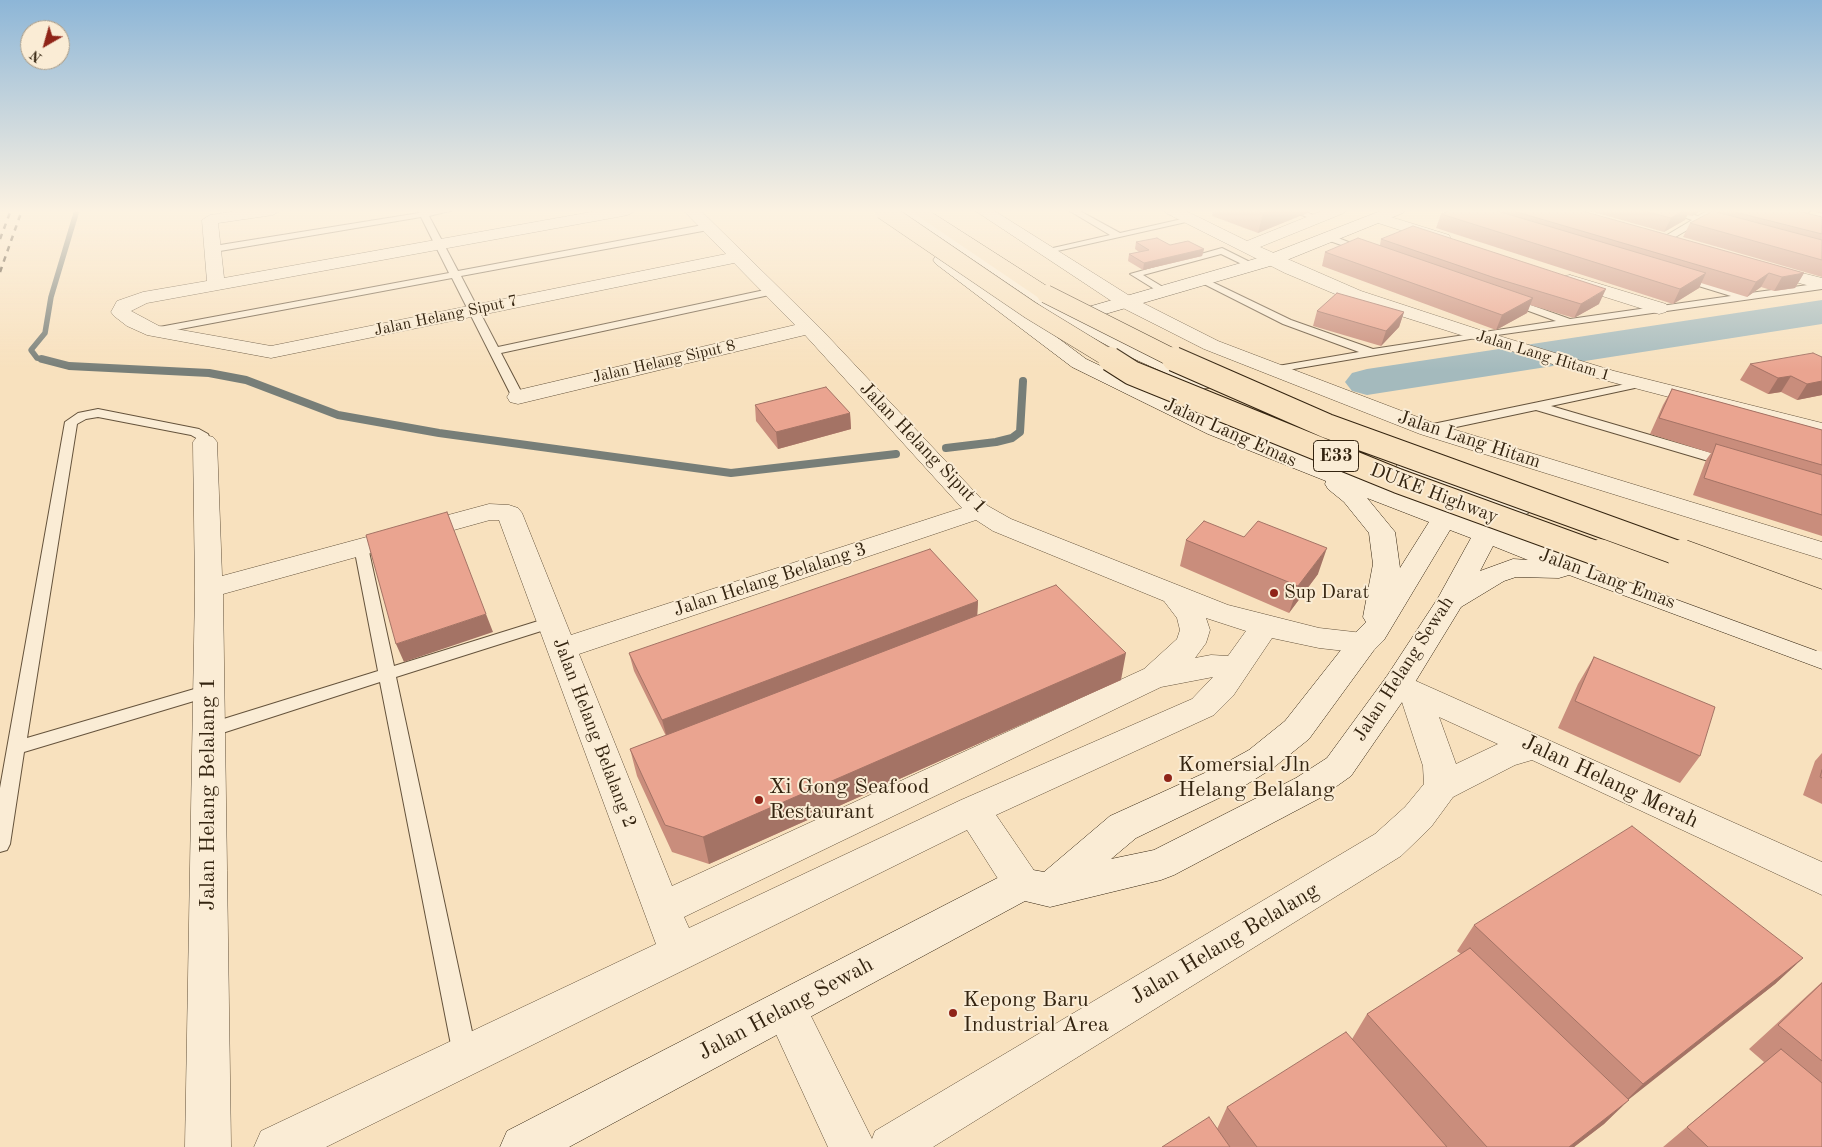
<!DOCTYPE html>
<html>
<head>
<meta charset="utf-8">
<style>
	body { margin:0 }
	#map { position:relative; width:1822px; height:1147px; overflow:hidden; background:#f8e1be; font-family:"Old Standard TT",serif }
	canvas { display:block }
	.north { position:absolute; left:20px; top:20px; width:50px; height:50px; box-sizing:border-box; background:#faecd5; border:1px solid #ab9c86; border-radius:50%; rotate:218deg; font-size:14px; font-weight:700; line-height:20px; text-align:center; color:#342410 }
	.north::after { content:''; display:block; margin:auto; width:18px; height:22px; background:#8f2418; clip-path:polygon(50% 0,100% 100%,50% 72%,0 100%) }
</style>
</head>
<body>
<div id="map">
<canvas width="1822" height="1147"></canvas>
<div class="north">N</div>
</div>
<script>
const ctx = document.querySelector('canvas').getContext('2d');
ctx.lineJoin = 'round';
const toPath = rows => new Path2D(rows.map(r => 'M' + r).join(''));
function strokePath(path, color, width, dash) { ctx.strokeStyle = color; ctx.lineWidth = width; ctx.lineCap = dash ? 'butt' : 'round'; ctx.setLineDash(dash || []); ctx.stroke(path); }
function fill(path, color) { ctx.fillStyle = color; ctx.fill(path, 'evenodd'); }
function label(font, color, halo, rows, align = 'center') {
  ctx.font = font + ' "Old Standard TT",serif'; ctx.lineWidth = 4; ctx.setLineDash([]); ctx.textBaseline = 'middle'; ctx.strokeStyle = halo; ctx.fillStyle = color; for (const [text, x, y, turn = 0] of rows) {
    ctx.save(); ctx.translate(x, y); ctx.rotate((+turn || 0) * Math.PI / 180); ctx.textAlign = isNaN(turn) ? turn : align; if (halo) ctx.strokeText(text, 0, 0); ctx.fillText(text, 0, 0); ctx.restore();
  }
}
strokePath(toPath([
	[47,360,37,358,31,350,45,333,51,297,77,210]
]), '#777e78', 5.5);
strokePath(toPath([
	[42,359,69,366,209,373,246,380,338,415,439,433,731,473,896,454],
	[946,448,996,442,1012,438,1020,432,1023,381]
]), '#777e78', 8);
fill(toPath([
	[1822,300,1822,324,1367,395,1352,391,1345,382,1352,373,1367,369,1822,300]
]), '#a4babd');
const lane = toPath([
	[418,210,454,210,429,216,458,271,708,224,712,227,708,230,461,276,498,347,774,288,779,291,774,294,501,353,524,397,518,401,512,397,452,278,154,334,149,331,154,328,449,273,421,217,214,252,209,249,214,246,419,213,418,210],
	[1068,210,1078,210,1120,233,1191,217,1195,220,1044,254,1044,250,1110,235,1068,210],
	[1289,210,1301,210,1321,218,1317,221,1289,210],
	[1663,210,1676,210,1698,216,1708,210,1718,210,1707,218,1723,224,1719,227,1701,222,1665,243,1662,242,1662,238,1692,220,1663,210],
	[1801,210,1811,210,1801,218,1795,218,1795,214,1801,210],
	[1327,236,1333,236,1369,250,1361,252,1327,240,1327,236],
	[1222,248,1258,266,1250,268,1221,254,1143,275,1168,290,1168,294,1164,295,1130,274,1222,248],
	[1682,275,1743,294,1822,283,1822,289,1476,338,1276,372,1270,369,1272,367,1359,352,1283,324,1198,281,1206,279,1291,320,1373,349,1556,321,1507,303,1506,301,1511,298,1570,319,1731,296,1679,280,1677,278,1682,275],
	[1640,381,1646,384,1644,386,1551,406,1732,459,1734,462,1732,465,1722,465,1536,410,1428,433,1422,429,1428,425,1640,381],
	[98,409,199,429,208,434,211,442,205,446,201,445,198,439,191,435,98,417,86,419,77,424,27,738,208,685,214,687,217,691,214,695,24,752,10,844,7,850,0,852,0,788,65,422,78,413,98,409],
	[361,542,368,547,394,666,551,617,557,618,559,622,557,626,396,677,477,1055,473,1063,465,1067,457,1063,453,1055,380,682,207,738,201,736,198,731,201,726,378,671,354,547,361,542]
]);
const street = toPath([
	[244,210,281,210,273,215,218,223,224,278,602,210,636,210,628,215,147,303,131,311,159,326,271,346,726,254,683,210,700,210,821,329,988,506,1011,519,1228,605,1319,628,1363,633,1374,636,1378,643,1374,650,1363,653,1319,648,1272,638,1233,696,1214,715,996,815,1035,872,1041,884,1035,896,1022,900,1009,896,967,830,326,1147,254,1147,261,1131,656,944,499,520,490,520,223,594,231,1147,185,1147,195,589,193,442,197,437,205,435,213,437,217,442,222,576,489,504,509,505,518,508,522,513,571,635,962,508,805,335,518,404,510,402,507,397,510,392,795,325,734,263,271,358,147,335,127,326,114,316,111,312,117,301,143,292,207,281,202,220,210,215,244,210],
	[976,520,993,531,1164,601,1177,618,1180,630,1177,639,1144,669,672,886,579,654,976,520],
	[1206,618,1246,631,1228,656,1211,655,1195,658,1206,643,1210,630,1206,618],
	[1213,677,1192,699,961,800,689,928,684,917,1161,687,1213,677],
	[974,210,993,210,1133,298,1218,341,1436,424,1822,542,1822,559,1420,434,1204,349,1119,306,974,210],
	[1164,210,1184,210,1247,241,1324,210,1346,210,1344,213,1260,247,1361,291,1483,331,1614,371,1822,423,1822,437,1600,379,1347,299,1285,273,1166,213,1164,210],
	[1378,213,1449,235,1451,239,1449,243,1443,244,1372,221,1370,218,1372,215,1378,213],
	[1766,264,1822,278,1822,289,1760,273,1757,269,1760,265,1766,264],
	[1570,275,1666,304,1668,308,1666,312,1659,314,1564,284,1561,280,1564,276,1570,275],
	[1398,673,1822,862,1822,895,1532,760,1515,765,1453,797,1431,827,1401,856,933,1147,828,1147,765,1010,771,996,786,990,801,996,872,1139,875,1131,1375,834,1405,807,1424,784,1423,766,1401,699,1387,692,1382,684,1387,676,1398,673],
	[1439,717,1498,744,1456,764,1439,717]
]);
const secondary = toPath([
	[900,210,919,210,1074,311,1265,256,1383,210,1405,210,1403,213,1277,264,1088,319,1135,345,1209,378,1212,383,1209,388,1201,389,1121,353,1070,325,1061,327,1054,325,1051,321,1056,316,900,210],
	[942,255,948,256,1086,359,1224,424,1438,508,1443,500,1452,497,1461,500,1465,505,1458,516,1479,523,1489,505,1399,472,1396,467,1399,462,1408,460,1417,462,1529,503,1533,508,1529,513,1520,516,1510,513,1501,531,1822,647,1822,669,1569,575,1559,578,1516,577,1504,581,1461,607,1409,692,1351,776,1320,798,1174,875,1161,880,1050,907,1025,901,569,1147,500,1147,507,1131,1009,872,1022,868,1044,872,1110,816,1220,766,1249,750,1285,721,1352,636,1366,622,1363,617,1373,564,1369,533,1344,502,1328,489,1325,484,1326,481,1208,434,1072,367,936,264,933,260,936,256,942,255],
	[1367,498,1429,522,1400,568,1395,532,1367,498],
	[1450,530,1471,538,1438,598,1387,676,1327,758,1296,778,1154,850,1111,859,1136,838,1244,786,1273,768,1309,739,1374,650,1384,640,1450,530],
	[1493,546,1528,560,1513,559,1480,571,1493,546]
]);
const highway = toPath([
	[909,210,928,210,1053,290,1055,294,1053,298,1039,298,909,210]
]);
strokePath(lane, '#65533c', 2);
strokePath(street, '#65533c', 1);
strokePath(secondary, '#342410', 1);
strokePath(highway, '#342410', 1);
fill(lane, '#faecd5');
fill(street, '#faecd5');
fill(secondary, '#faecd5');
fill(highway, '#f8e1be');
strokePath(toPath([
	[0,239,11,210],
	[0,272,22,210]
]), '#342410', 2.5, [5.5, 5.5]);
const highwayBridgeFar2 = toPath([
	[883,210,1030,310,1112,360],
	[1046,294,1177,360]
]);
const highwayBridgeFar1 = toPath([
	[1110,359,1132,373,1398,481,1604,556],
	[1174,359,1327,426,1686,556]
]);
const highwayBridge = toPath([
	[1601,555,1822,636],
	[1682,555,1822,606]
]);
strokePath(highwayBridgeFar2, '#342410', 19, []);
strokePath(highwayBridgeFar1, '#342410', 26, []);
strokePath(highwayBridge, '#342410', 32, []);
strokePath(highwayBridgeFar2, '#f8e1be', 18);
strokePath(highwayBridgeFar1, '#f8e1be', 24);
strokePath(highwayBridge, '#f8e1be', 31);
fill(toPath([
	[1213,210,1313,210,1309,211,1307,211,1307,213,1258,233,1212,216],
	[1452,210,1579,210,1804,273,1795,288,1774,291,1761,287,1747,297,1701,283,1699,288,1673,304,1436,228,1441,214],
	[1586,210,1702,210,1692,216,1687,215,1685,220,1664,232],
	[1715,210,1794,210,1822,217,1822,277,1683,237,1690,223,1715,211],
	[1818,210,1822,210,1822,214,1816,212],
	[1381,239,1599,304,1574,318,1530,305,1527,313,1496,330,1322,266,1325,252,1380,245],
	[1136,242,1170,245,1204,249,1202,256,1143,270,1128,261,1129,254,1139,252,1135,249],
	[1317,311,1404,312,1399,327,1381,346,1313,326],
	[1822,357,1822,395,1797,400,1781,392,1768,394,1740,380,1750,364],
	[1672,389,1822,430,1822,536,1693,495,1706,460,1711,453,1650,434,1663,405],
	[755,405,850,413,851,429,778,449,756,421],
	[1244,537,1318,574,1289,613,1180,566,1186,540],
	[978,601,977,616,1121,680,709,864,672,852,637,776,630,749,666,736,634,671,629,653],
	[1594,657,1700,756,1680,783,1558,728,1578,684],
	[1822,753,1822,804,1803,795,1815,761],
	[1474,925,1803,958,1775,984,1628,1099,1604,1124,1574,1147,1162,1147,1217,1129,1227,1107,1352,1039,1367,1014,1461,954,1457,951],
	[1822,982,1822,1147,1663,1147,1764,1062,1749,1049]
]), '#c98d7c');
fill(toPath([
	[1271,210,1308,210,1307,213,1258,233,1263,213],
	[1685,210,1690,210,1685,220,1664,232,1671,218],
	[1694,210,1702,210,1692,216],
	[1204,249,1202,256,1143,270,1144,263],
	[1706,273,1699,288,1673,304,1680,289],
	[1769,273,1761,287,1747,297,1756,282],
	[1804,273,1795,288,1774,291,1782,277],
	[1606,289,1599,304,1574,318,1581,304],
	[1533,298,1527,313,1496,330,1502,315],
	[1404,312,1399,327,1381,346,1386,331],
	[1791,376,1781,392,1768,394,1778,378],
	[1822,381,1822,395,1797,400,1807,384],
	[850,413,851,429,778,449,776,432],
	[1327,548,1318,574,1289,613,1298,586],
	[978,601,977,619,667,738,662,720],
	[486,614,493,632,404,662,396,644],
	[1126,653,1121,680,709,864,703,837],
	[1803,958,1775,984,1618,1108,1643,1084],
	[1629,1100,1604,1124,1574,1147,1569,1147]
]), '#a47365');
const building = toPath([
	[1254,210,1271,210,1263,213,1254,210],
	[1452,210,1494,210,1706,273,1680,289,1441,214,1452,210],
	[1510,210,1579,210,1804,273,1782,277,1769,273,1756,282,1510,210],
	[1640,210,1685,210,1671,218,1640,210],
	[1727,210,1794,210,1822,217,1822,234,1727,210],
	[1713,211,1822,240,1822,260,1690,223,1713,211],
	[1413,226,1606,289,1581,304,1495,278,1381,239,1413,226],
	[1157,238,1170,245,1188,241,1204,249,1144,263,1129,254,1149,250,1136,242,1157,238],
	[1358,238,1533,298,1502,315,1325,252,1358,238],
	[1337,293,1404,312,1386,331,1317,311,1337,293],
	[1813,353,1822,357,1822,381,1807,384,1791,376,1778,378,1750,364,1813,353],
	[826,387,850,413,776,432,755,405,826,387],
	[1672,389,1822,430,1822,465,1659,418,1672,389],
	[1716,444,1822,475,1822,515,1704,478,1716,444],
	[447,512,486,614,396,644,366,535,447,512],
	[1204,521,1244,537,1258,521,1327,548,1298,586,1186,540,1204,521],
	[930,549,978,601,662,720,629,653,930,549],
	[1056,585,1126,653,703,837,665,825,630,749,1056,585],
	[1594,657,1715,707,1700,756,1575,701,1594,657],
	[1822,770,1822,778,1820,777,1822,770],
	[1632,826,1803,958,1643,1084,1474,925,1632,826],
	[1470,948,1629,1100,1569,1147,1487,1147,1367,1014,1470,948],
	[1822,983,1822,1061,1778,1025,1822,983],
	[1346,1032,1447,1147,1257,1147,1227,1107,1346,1032],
	[1781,1049,1822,1083,1822,1147,1708,1147,1687,1127,1781,1049],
	[1209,1117,1230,1147,1162,1147,1209,1117]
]);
fill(building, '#eaa490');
strokePath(building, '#a47365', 1);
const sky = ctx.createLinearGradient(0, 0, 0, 370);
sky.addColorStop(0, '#8db6d7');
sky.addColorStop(0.57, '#fcf2e2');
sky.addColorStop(1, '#fcf2e200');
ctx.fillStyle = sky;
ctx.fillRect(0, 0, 1822, 370);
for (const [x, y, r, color] of [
	[1274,593,5,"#8f2418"],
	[1168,778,5,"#8f2418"],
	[759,800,5,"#8f2418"],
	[953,1013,5,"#8f2418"]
]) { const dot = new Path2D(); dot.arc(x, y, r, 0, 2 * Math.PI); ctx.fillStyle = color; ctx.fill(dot); strokePath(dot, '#faecd5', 2); }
label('16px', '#342410', '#faecd5', [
	["Jalan Helang Siput 7",446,316,-12],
	["Jalan Lang Hitam 1",1543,356,17],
	["Jalan Helang Siput 8",664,362,-13]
]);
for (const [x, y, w] of [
	[1336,456,45]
]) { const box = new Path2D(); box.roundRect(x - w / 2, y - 15.5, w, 31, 4); ctx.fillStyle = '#faecd5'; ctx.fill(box); strokePath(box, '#342410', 1); }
label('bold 18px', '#342410', null, [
	["E33",1336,456]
]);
label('19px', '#342410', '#faecd5', [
	["Jalan Lang Emas",1230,433,24],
	["Jalan Lang Hitam",1469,440,18],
	["Jalan Helang Siput 1",923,448,46],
	["DUKE Highway",1434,494,21],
	["Jalan Lang Emas",1607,579,20],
	["Jalan Helang Belalang 3",770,580,-18],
	["Jalan Helang Sewah",1404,669,-57],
	["Jalan Helang Belalang 2",594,733,69]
]);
label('19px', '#342410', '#faecd5', [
	["Sup Darat",1284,593]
], 'left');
label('22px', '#342410', '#faecd5', [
	["Komersial Jln",1178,765],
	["Helang Belalang",1178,790],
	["Xi Gong Seafood",769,787],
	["Restaurant",769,812],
	["Kepong Baru",963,1000],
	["Industrial Area",963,1025]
], 'left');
label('22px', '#342410', '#faecd5', [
	["Jalan Helang Merah",1610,782,25],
	["Jalan Helang Belalang 1",208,794,-90],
	["Jalan Helang Belalang",1225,944,-31],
	["Jalan Helang Sewah",786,1009,-28]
]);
</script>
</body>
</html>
